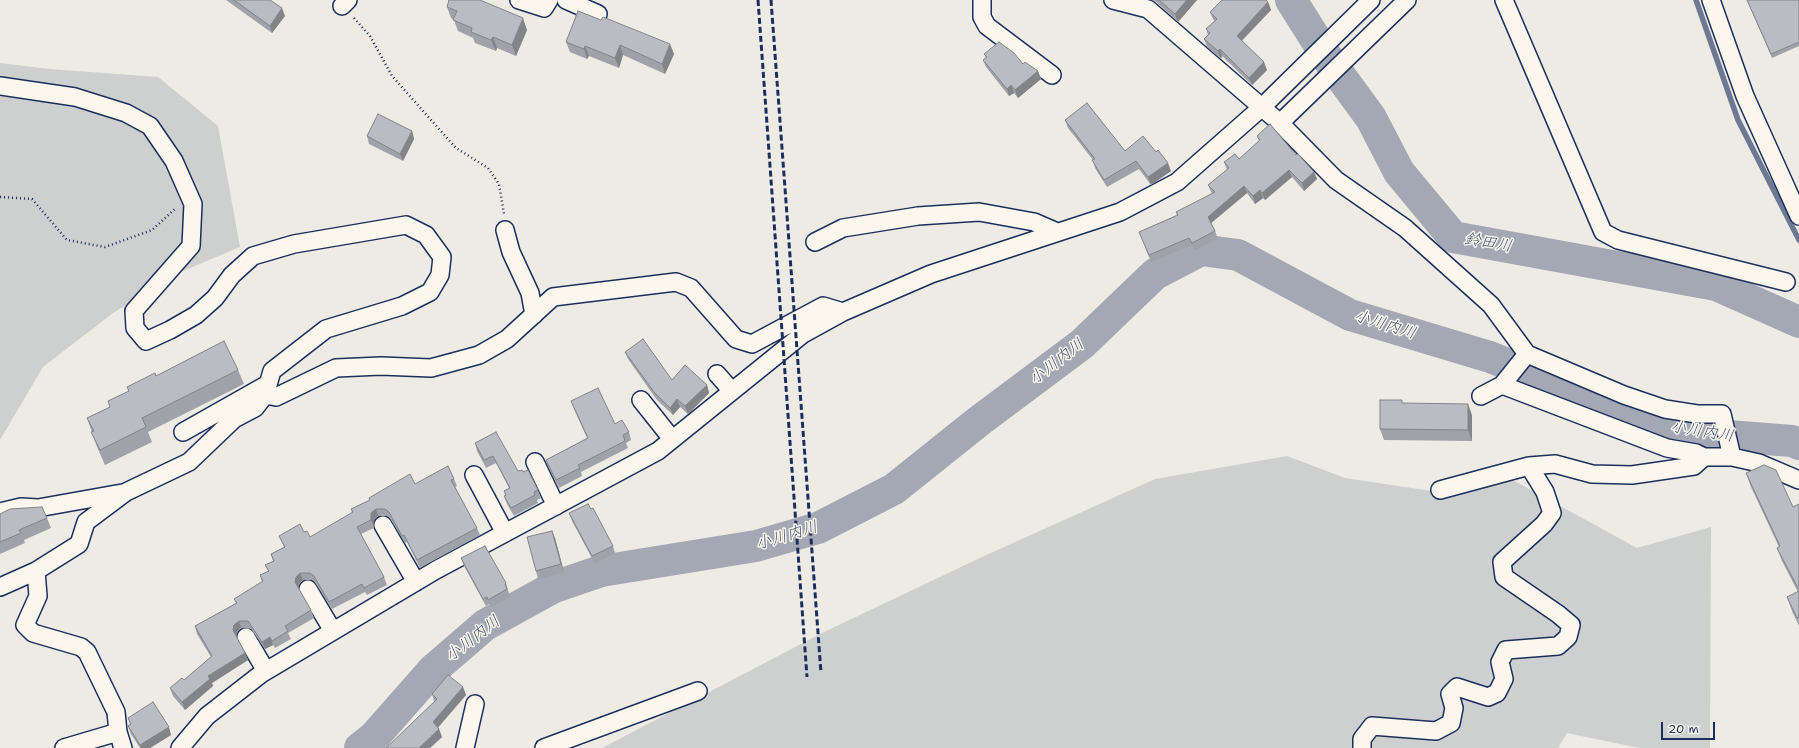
<!DOCTYPE html>
<html>
<head>
<meta charset="utf-8">
<style>
	body { margin:0 }
	#map { position:relative; width:1799px; height:748px; overflow:hidden; background:#eeebe4; font-family:"Shantell Sans",sans-serif }
	canvas { display:block }
	.scale { position:absolute; left:1661px; top:722px; width:54px; height:18px; box-sizing:border-box; border:2px solid #1b2f5e; border-top:0; padding-left:5px; font-size:12px; line-height:14px; white-space:nowrap; color:#1b2f5e; -webkit-text-stroke:3px #fbf7ec; paint-order:stroke }
</style>
</head>
<body>
<div id="map">
<canvas width="1799" height="748"></canvas>
<div class="scale">20 m</div>
</div>
<script>
const ctx = document.querySelector('canvas').getContext('2d');
ctx.lineJoin = 'round';
function fill(path, color) { ctx.fillStyle = color; ctx.fill(path, 'evenodd'); }
const toPath = rows => new Path2D(rows.map(r => 'M' + r).join(''));
function strokePath(path, color, width, dash) { ctx.strokeStyle = color; ctx.lineWidth = width; ctx.lineCap = dash ? 'butt' : 'round'; ctx.setLineDash(dash || []); ctx.stroke(path); }
function label(font, color, halo, rows, align = 'center') {
  ctx.font = font + ' "Shantell Sans","Klee One",sans-serif'; ctx.lineWidth = 3; ctx.setLineDash([]); ctx.textBaseline = 'middle'; ctx.strokeStyle = halo; ctx.fillStyle = color; for (const [text, x, y, turn = 0] of rows) {
    ctx.save(); ctx.translate(x, y); ctx.rotate((+turn || 0) * Math.PI / 180); ctx.textAlign = isNaN(turn) ? turn : align; if (halo) ctx.strokeText(text, 0, 0); ctx.fillText(text, 0, 0); ctx.restore();
  }
}
fill(toPath([
	[0,63,50,69,158,77,218,126,240,247,183,271,113,313,43,367,0,440],
	[1287,456,1345,478,1432,491,1489,467,1637,548,1711,527,1710,748,1639,748,1567,733,1558,748,602,748,822,633,982,557,1155,479]
]), '#cecfcf');
strokePath(toPath([
	[1696,0,1738,120,1799,240]
]), '#6d7892', 5.5);
strokePath(toPath([
	[1291,0,1330,62,1371,118,1399,172,1453,237,1716,285,1799,322],
	[360,748,374,737,433,670,485,625,554,587,601,571,756,546,818,528,894,489,979,421,1082,344,1155,274,1201,250,1238,255,1350,315,1490,357,1654,423,1690,433,1792,441,1799,444]
]), '#a3a8b4', 32);
const minor = toPath([
	[519,0,544,8,549,0],
	[566,0,598,14],
	[982,0,982,17,987,26,1052,75],
	[1113,0,1148,9,1280,123,1336,180,1405,228,1491,305,1527,354,1624,395,1665,409,1697,414,1722,414,1732,457],
	[1504,0,1603,232,1618,240,1786,282],
	[1711,0,1745,96,1799,216],
	[342,6,348,0],
	[0,86,75,97,126,113,150,126,174,161,193,204,191,246,134,311,135,328,146,341,170,330,196,315,215,298,232,275,253,256,294,244,406,225,426,235,442,257,440,275,430,292,402,306,326,329,272,371,265,395,255,408,234,419,189,462,126,492,86,522,79,544,36,571,0,587],
	[1280,123,1407,0],
	[505,230,511,252,530,293,534,315],
	[815,242,843,228,918,216,979,212,1034,222,1057,232],
	[717,374,731,390],
	[1502,385,1667,448,1696,453,1704,457],
	[265,395,276,397,336,368,381,366,431,368,479,355,507,339,553,297,676,282,691,288,736,339,752,344,823,306,843,312],
	[1481,396,1502,385,1527,354],
	[641,400,672,439],
	[183,432,268,384],
	[535,462,556,506],
	[474,475,505,533],
	[1440,490,1529,466],
	[0,512,21,507,38,508,122,493],
	[383,525,416,582],
	[36,571,38,596,25,625,33,633,81,647,87,652,116,712,118,732,123,748],
	[308,589,333,631],
	[246,637,266,671],
	[64,748,118,732],
	[180,748,207,716,261,674,436,570,658,451,803,334,843,312,931,274,1120,212,1177,182,1261,108,1371,0],
	[465,748,475,704],
	[544,748,698,691],
	[1362,748,1362,739,1372,726,1436,731,1451,723,1454,708,1450,694,1457,687,1488,697,1497,693,1504,679,1500,662,1506,650,1558,646,1568,637,1571,625,1558,614,1504,577,1502,562,1544,524,1552,513,1545,492,1529,466,1555,464,1592,474,1632,475,1694,466,1704,457,1732,457,1759,463,1799,480]
]);
strokePath(minor, '#1b2f5e', 20);
strokePath(toPath([
	[354,18,370,36,392,76,456,148,488,168,499,184,504,214],
	[0,197,32,199,67,240,105,247,152,230,175,209]
]), '#1b2f5e', 2.5, [1, 3]);
strokePath(minor, '#fbf7ec', 17);
strokePath(toPath([
	[758,0,807,677],
	[771,0,821,673]
]), '#1b2f5e', 3, [6, 3]);
fill(toPath([
	[226,0,270,0,285,16,272,33],
	[1151,0,1197,0,1178,22,1155,1],
	[1747,0,1799,0,1799,46,1772,58],
	[1268,2,1271,10,1242,41,1267,70,1252,85,1222,56,1221,59,1207,47,1204,39,1208,35,1206,29,1215,21,1213,19,1210,12],
	[447,7,527,30,516,56,497,48,496,51,475,43,473,38,458,31,454,20,451,18],
	[578,11,674,54,665,74,623,55,619,68,589,56,587,59,570,52,566,42],
	[984,54,1023,64,1038,71,1041,79,1018,98,1014,93,1009,96,986,67,983,60,986,58],
	[1065,120,1125,151,1171,171,1151,185,1139,169,1107,187,1095,168,1093,160,1068,128],
	[412,131,414,139,403,161,369,144,367,136],
	[1257,136,1296,155,1314,172,1317,179,1304,191,1292,177,1265,200,1263,198,1255,204,1247,193,1211,223,1215,231,1218,239,1195,250,1192,245,1151,262,1139,232,1177,215,1176,212,1212,194,1208,185,1227,170,1224,162,1239,159,1259,141],
	[625,352,672,380,707,385,709,393,688,414,680,407,673,415,657,400,628,359],
	[238,370,244,384,148,432,152,442,105,465,97,447,87,418,110,407,108,401,129,391,127,387,156,376],
	[571,401,615,424,629,432,631,440,626,443,628,448,581,472,582,476,559,488,549,468,546,460,587,438,574,409],
	[1403,403,1472,415,1472,441,1384,440,1380,429],
	[475,443,518,471,523,472,538,490,541,498,537,500,538,503,514,516,507,504,504,496,506,495,504,491,509,488,496,463,486,468,477,451],
	[1746,473,1793,507,1799,504,1799,626,1792,611,1787,597,1798,592,1782,561,1777,548,1779,547,1751,487],
	[454,479,457,486,455,487,477,528,480,535,420,568,407,542,405,543,391,520,388,516,378,516,374,520,374,528,361,534,384,577,387,585,367,595,365,592,332,609,316,584,313,580,303,580,299,584,298,588,311,610,314,618,288,633,291,639,275,648,273,645,265,649,251,629,241,628,237,632,236,636,245,653,248,660,212,683,213,686,185,710,173,696,170,688,184,680,211,657,197,634,195,626,236,603,234,599,262,582,260,575,268,571,265,565,273,561,271,554,284,547,279,536,304,532,310,537,352,513,351,509,415,484],
	[569,513,613,546,615,553,595,564,572,521],
	[0,514,47,518,51,528,24,540,25,543,0,554],
	[552,531,555,538,564,572,538,579,536,571],
	[461,558,506,583,510,597,491,607,489,604,486,606,464,566],
	[463,687,466,695,438,727,442,737,430,748,434,701,432,694],
	[128,718,171,735,150,748,140,748,131,734,128,726,130,724]
]), '#9fa2a8');
fill(toPath([
	[1187,0,1197,0,1178,22,1175,14],
	[1268,2,1271,10,1239,43,1237,36],
	[282,8,285,16,272,33,270,26],
	[523,18,527,30,516,56,512,45],
	[493,37,497,48,496,51,491,40],
	[670,44,674,54,665,74,662,64],
	[620,45,623,55,619,68,615,58],
	[585,46,589,56,587,59,584,49],
	[1220,49,1222,56,1221,59,1218,51],
	[1264,62,1267,70,1252,85,1249,78],
	[1038,71,1041,79,1018,98,1015,90],
	[1011,85,1014,93,1009,96,1007,89],
	[412,131,414,139,403,161,400,154],
	[1168,163,1171,171,1151,185,1148,177],
	[1289,170,1292,177,1265,200,1262,193],
	[1314,172,1317,179,1304,191,1302,183],
	[1244,186,1247,193,1210,224,1208,217],
	[1260,190,1263,198,1255,204,1253,196],
	[707,385,709,393,688,414,685,406],
	[677,399,680,407,673,415,670,408],
	[1468,404,1472,415,1472,441,1468,430],
	[376,509,378,516,374,520,374,528,371,520,371,513],
	[552,531,555,538,564,572,561,564],
	[300,573,303,580,299,584,298,590,295,582,296,577],
	[239,621,241,628,237,632,236,637,233,630,234,625],
	[270,637,273,645,265,649,262,642],
	[245,653,248,660,212,683,213,686,185,710,182,702,208,676],
	[463,687,466,695,436,730,433,722],
	[169,727,171,735,150,748,141,748,140,745],
	[439,729,442,737,430,748,419,748]
]), '#828488');
const building = toPath([
	[234,0,270,0,282,8,270,26,234,0],
	[449,0,480,0,523,18,512,45,493,37,491,40,471,32,472,28,453,20,457,11,447,7,449,0],
	[1159,0,1187,0,1175,14,1159,0],
	[1222,0,1266,0,1268,2,1237,36,1264,62,1249,78,1220,49,1218,51,1204,39,1210,33,1206,29,1217,19,1210,12,1222,0],
	[1747,0,1799,0,1799,42,1771,54,1747,0],
	[578,11,601,20,603,17,670,44,662,64,620,45,615,58,585,46,584,49,566,42,578,11],
	[999,42,1014,53,1023,64,1025,62,1038,71,1015,90,1011,85,1007,89,983,60,987,57,984,54,999,42],
	[1087,103,1125,151,1143,136,1156,152,1158,150,1168,163,1148,177,1136,161,1104,180,1092,160,1095,159,1065,120,1087,103],
	[378,114,412,131,400,154,367,136,378,114],
	[1270,124,1296,155,1298,154,1314,172,1302,183,1289,170,1262,193,1260,190,1253,196,1244,186,1208,217,1215,231,1192,243,1189,238,1149,255,1139,232,1178,215,1176,212,1215,192,1208,185,1229,168,1224,162,1235,154,1239,159,1260,140,1257,136,1270,124],
	[643,339,672,380,685,365,707,385,685,406,677,399,670,408,654,392,625,352,643,339],
	[224,341,238,370,142,418,146,427,100,450,91,432,94,431,87,418,110,407,108,401,129,391,127,387,155,373,156,376,224,341],
	[598,388,615,424,622,420,629,432,623,435,625,441,578,465,580,468,556,480,546,460,588,438,571,401,598,388],
	[1380,400,1402,400,1402,403,1468,404,1468,430,1380,429,1380,400],
	[496,432,518,471,522,470,523,472,528,470,538,490,534,492,535,495,511,508,504,496,506,495,504,491,510,488,493,456,484,460,475,443,496,432],
	[1764,465,1776,470,1793,507,1799,504,1799,590,1777,548,1780,546,1746,473,1764,465],
	[448,466,454,479,451,480,477,528,417,560,404,535,402,536,389,512,385,509,376,509,371,513,371,520,357,527,384,577,364,588,362,584,329,602,314,576,310,573,300,573,296,577,295,582,311,610,285,626,288,631,272,641,270,637,262,642,248,621,239,621,234,625,233,630,245,653,208,676,210,679,182,702,170,688,182,678,184,680,212,656,195,626,237,603,234,599,263,581,260,575,269,571,265,565,274,561,271,554,285,547,279,536,300,524,304,532,307,531,310,537,353,512,351,509,370,500,369,498,410,474,415,484,448,466],
	[588,504,591,509,593,508,613,546,592,556,569,513,588,504],
	[42,507,47,518,19,530,21,533,0,542,0,514,10,509,42,507],
	[552,531,561,564,536,571,527,537,552,531],
	[485,546,506,583,505,584,507,589,488,600,487,597,483,599,461,558,485,546],
	[1799,591,1799,617,1797,618,1787,597,1799,591],
	[448,675,463,687,433,722,439,729,419,748,386,748,437,699,432,694,448,675],
	[153,702,169,727,140,745,128,726,131,724,128,718,153,702]
]);
fill(building, '#b9bcc3');
strokePath(building, '#828488', 1);
label('italic 16px', '#445378', '#fbf7ec', [
	["鈴田川",1488,243,10],
	["小川内川",1385,325,17],
	["小川内川",1057,362,-38],
	["小川内川",1702,432,9],
	["小川内川",787,536,-17],
	["小川内川",473,639,-38]
]);
</script>
</body>
</html>
